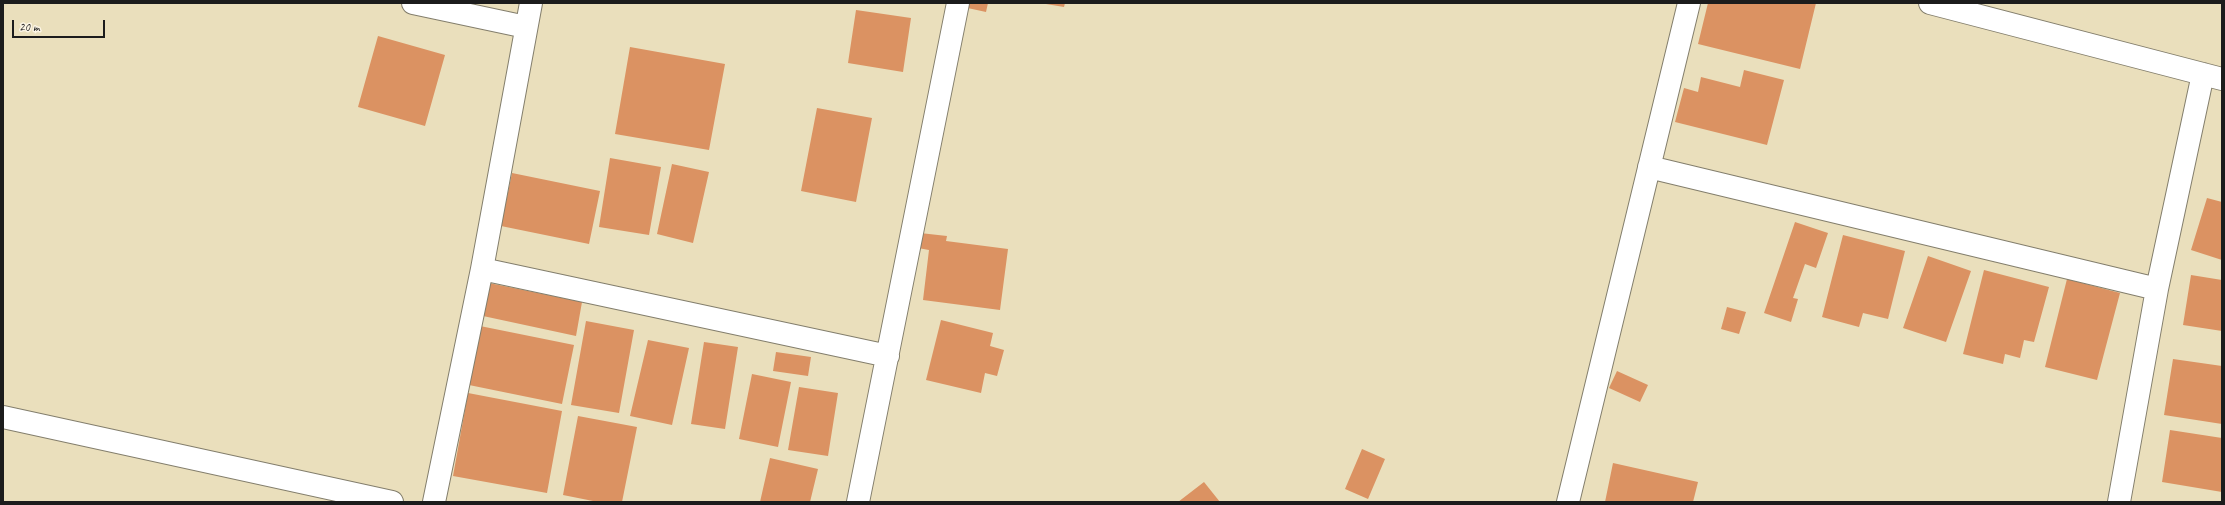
<!DOCTYPE html>
<html>
<head>
<meta charset="utf-8">
<style>
	body { margin:0 }
	#map { position:relative; width:2225px; height:505px; overflow:hidden; background:#eadfbc; font-family:Caveat,sans-serif }
	canvas { display:block }
	.frame { position:absolute; inset:0; border:4px solid #1c1c1c; pointer-events:none }
	.scale { position:absolute; left:12px; top:20px; width:93px; height:18px; box-sizing:border-box; border:2px solid #1c1c1c; border-top:0; padding-left:5px; font-size:12px; line-height:14px; white-space:nowrap; color:#1c1c1c; -webkit-text-stroke:3px #fcf5e5; paint-order:stroke }
</style>
</head>
<body>
<div id="map">
<canvas width="2225" height="505"></canvas>
<div class="frame"></div>
<div class="scale">20 m</div>
</div>
<script>
const ctx = document.querySelector('canvas').getContext('2d');
ctx.lineJoin = 'round';
function fill(path, color) { ctx.fillStyle = color; ctx.fill(path, 'evenodd'); }
const toPath = rows => new Path2D(rows.map(r => 'M' + r).join(''));
function strokePath(path, color, width, dash) { ctx.strokeStyle = color; ctx.lineWidth = width; ctx.lineCap = dash ? 'butt' : 'round'; ctx.setLineDash(dash || []); ctx.stroke(path); }
fill(toPath([
	[963,3,988,3,986,12,963,7],
	[1040,3,1065,3,1064,7],
	[1708,3,1816,3,1800,69,1698,44],
	[856,10,911,18,903,72,848,63],
	[378,36,445,55,425,126,358,107],
	[630,47,725,64,709,150,615,134],
	[1744,70,1784,80,1767,145,1675,122,1684,88,1698,92,1701,77,1740,87],
	[817,108,872,118,856,202,801,191],
	[610,158,661,167,649,235,599,227],
	[672,164,709,172,693,243,657,234],
	[512,173,600,191,589,244,501,226],
	[2207,198,2222,202,2222,260,2191,250],
	[1795,222,1828,233,1816,268,1805,264,1793,298,1798,299,1791,322,1764,313],
	[920,233,947,236,946,241,1008,249,1000,310,923,300,929,250,918,248],
	[1843,235,1905,251,1888,319,1863,313,1859,327,1822,317],
	[1928,256,1971,271,1946,342,1903,328],
	[1984,270,2049,287,2034,342,2024,340,2020,358,2005,354,2003,364,1963,354],
	[2191,275,2222,280,2222,331,2183,325],
	[2067,279,2120,293,2097,380,2045,367],
	[489,283,582,302,576,336,483,316],
	[1727,307,1746,312,1739,334,1721,329],
	[941,320,993,333,990,346,1004,350,997,376,985,373,981,393,926,380],
	[586,321,634,330,619,413,571,405],
	[480,326,574,345,562,404,469,385],
	[648,340,689,348,672,425,630,416],
	[704,342,738,347,725,429,691,424],
	[776,352,811,357,808,376,773,371],
	[2173,359,2222,366,2222,424,2164,415],
	[1617,371,1648,385,1640,402,1609,388],
	[752,374,791,382,778,447,739,439],
	[799,387,838,393,828,456,788,450],
	[468,393,562,411,547,493,453,476],
	[578,416,637,427,622,502,598,502,563,495],
	[2170,430,2222,438,2222,492,2162,482],
	[1362,449,1385,459,1368,499,1345,489],
	[770,458,818,469,810,502,760,502],
	[1613,463,1698,482,1693,502,1605,502],
	[1204,482,1220,502,1178,502]
]), '#db9262');
const street = toPath([
	[413,3,526,27],
	[1930,3,2222,79],
	[1649,167,2157,289],
	[482,269,888,356],
	[3,417,392,502],
	[434,502,482,269,531,3],
	[858,502,958,3],
	[1568,502,1689,3],
	[2119,502,2157,289,2203,74]
]);
strokePath(street, '#837e6c', 24);
strokePath(street, '#fff', 22);
</script>
</body>
</html>
